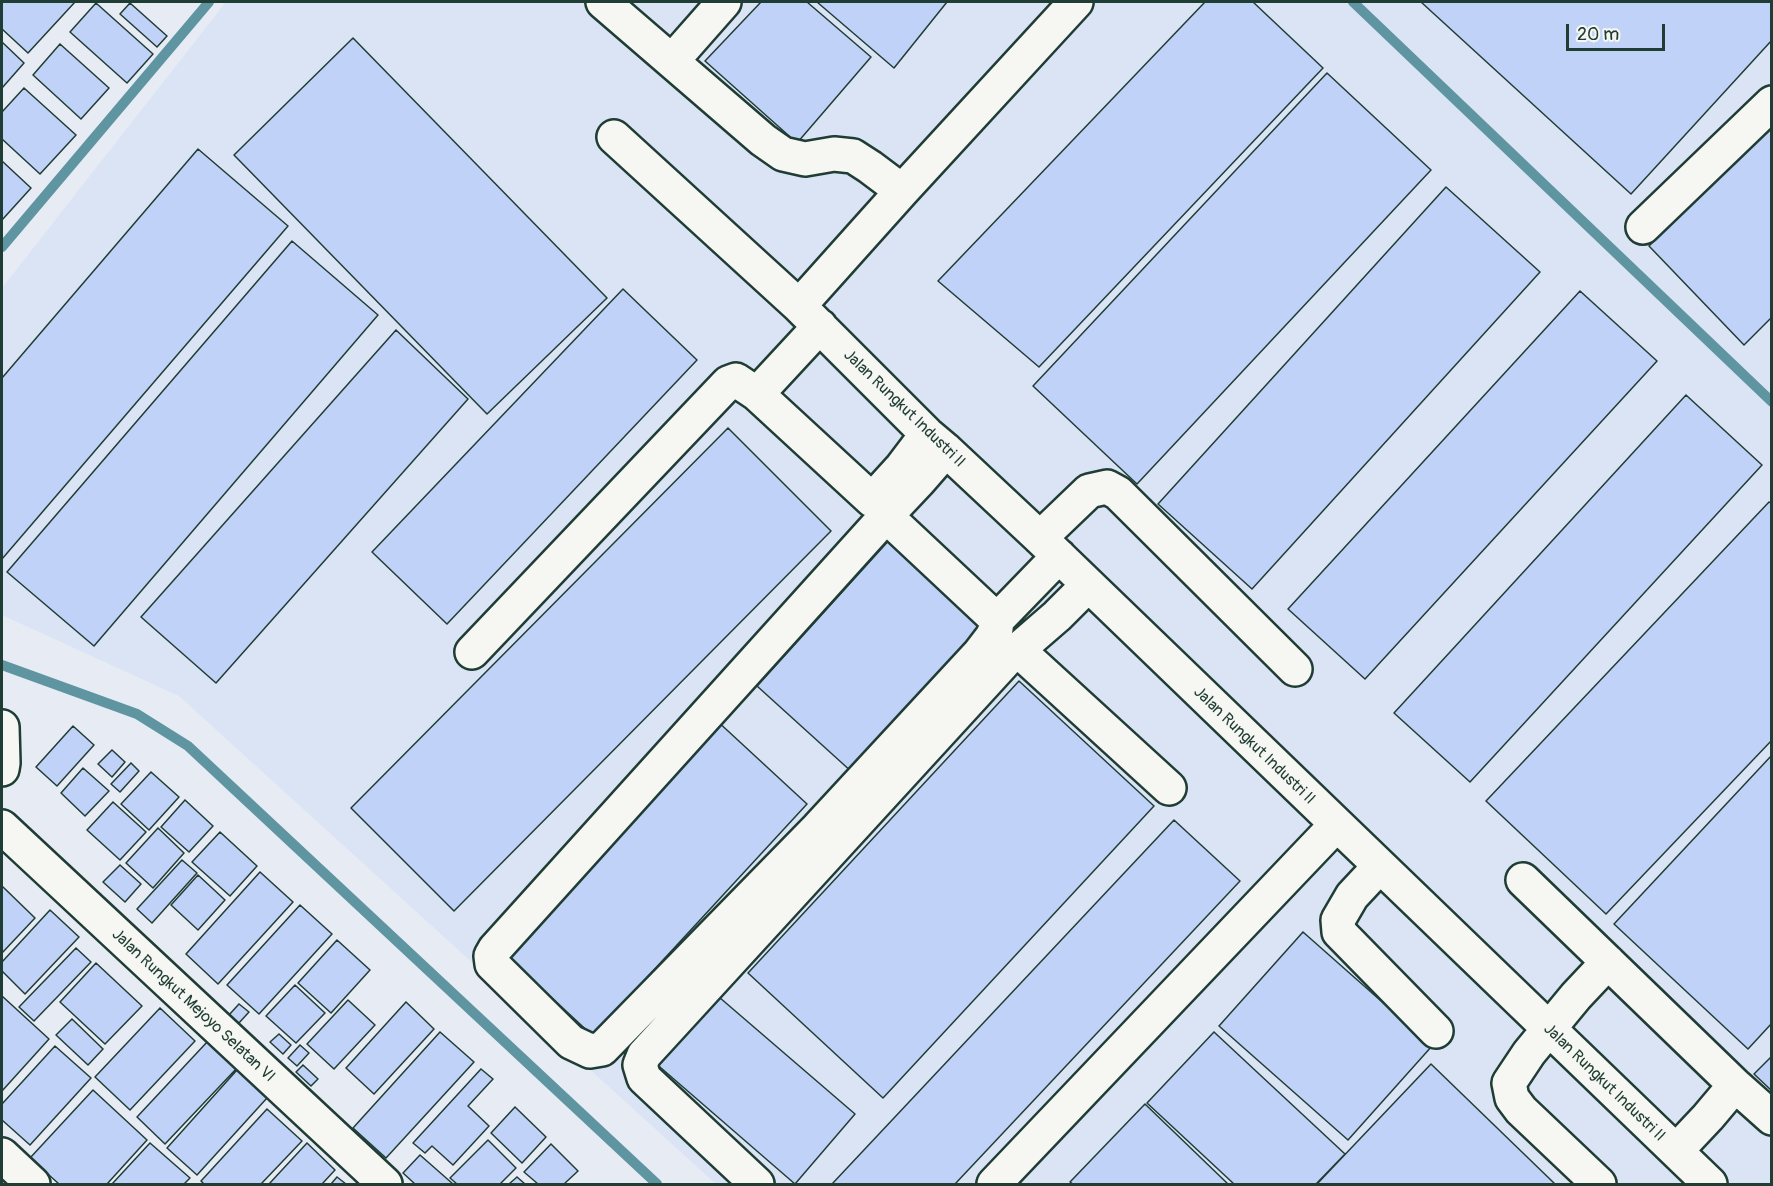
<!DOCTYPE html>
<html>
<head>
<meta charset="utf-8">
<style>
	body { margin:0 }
	#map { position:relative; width:1773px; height:1186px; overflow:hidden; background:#e6ebf4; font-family:Pangolin,sans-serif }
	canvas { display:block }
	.frame { position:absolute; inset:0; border:3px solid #1f3d34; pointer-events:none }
	.scale { position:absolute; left:1566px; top:24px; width:99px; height:27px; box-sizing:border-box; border:3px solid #1f3d34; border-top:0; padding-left:8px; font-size:18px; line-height:21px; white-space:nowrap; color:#1f3d34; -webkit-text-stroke:4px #f6f6f2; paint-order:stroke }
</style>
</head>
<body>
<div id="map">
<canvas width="1773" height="1186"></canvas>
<div class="frame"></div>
<div class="scale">20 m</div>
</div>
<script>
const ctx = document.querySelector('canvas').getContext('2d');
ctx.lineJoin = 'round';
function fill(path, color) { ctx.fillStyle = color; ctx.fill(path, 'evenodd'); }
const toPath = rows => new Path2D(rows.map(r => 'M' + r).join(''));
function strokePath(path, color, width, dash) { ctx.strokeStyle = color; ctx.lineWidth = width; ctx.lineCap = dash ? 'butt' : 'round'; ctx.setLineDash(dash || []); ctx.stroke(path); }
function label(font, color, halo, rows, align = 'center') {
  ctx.font = font + ' Pangolin,sans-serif'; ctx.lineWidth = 6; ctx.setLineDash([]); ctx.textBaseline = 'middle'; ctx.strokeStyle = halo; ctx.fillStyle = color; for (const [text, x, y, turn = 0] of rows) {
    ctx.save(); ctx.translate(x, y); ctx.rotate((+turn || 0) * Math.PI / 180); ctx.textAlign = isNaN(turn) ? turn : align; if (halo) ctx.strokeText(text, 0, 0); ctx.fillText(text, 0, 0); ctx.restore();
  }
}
fill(toPath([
	[226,2,1771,2,1771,1184,716,1184,179,696,2,615,2,288]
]), '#dbe4f5');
strokePath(toPath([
	[1353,2,1772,402],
	[2,247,209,2],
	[2,665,137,714,188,746,657,1184]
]), '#5e95a1', 10);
const building = toPath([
	[2,2,75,2,28,53,2,29,2,2],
	[761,2,807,2,871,57,797,143,705,61,761,2],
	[817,2,947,2,894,68,817,2],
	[1205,2,1253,2,1323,68,1039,367,938,281,1205,2],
	[1421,2,1772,2,1772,40,1631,194,1421,2],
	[96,3,153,54,127,83,70,32,96,3],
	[130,3,167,36,157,47,120,14,130,3],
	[353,38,607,298,487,414,234,155,353,38],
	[2,42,24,63,2,88,2,42],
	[60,44,109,88,81,119,33,75,60,44],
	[1327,73,1431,170,1137,484,1033,386,1327,73],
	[24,88,76,135,40,174,2,139,2,112,24,88],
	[1772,122,1772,317,1744,345,1649,246,1772,122],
	[198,149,288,226,2,559,2,378,198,149],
	[2,161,31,188,2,220,2,161],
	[1446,187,1540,272,1252,589,1158,504,1446,187],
	[292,241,378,315,94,646,7,572,292,241],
	[623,289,697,360,447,624,372,552,623,289],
	[1580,291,1657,361,1365,679,1288,609,1580,291],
	[396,330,468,399,216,683,141,617,396,330],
	[1686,395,1762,465,1470,782,1394,713,1686,395],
	[728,428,831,531,454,911,351,808,728,428],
	[1769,502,1772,504,1772,740,1606,914,1486,801,1769,502],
	[891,538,992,629,853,773,757,686,891,538],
	[1019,681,1154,806,883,1098,748,973,1019,681],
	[715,719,807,804,593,1036,501,951,715,719],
	[73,726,94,745,57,786,36,767,73,726],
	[112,750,125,762,112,777,98,764,112,750],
	[1772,755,1772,1023,1748,1049,1614,924,1772,755],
	[131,763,139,771,120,792,111,784,131,763],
	[83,768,109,791,85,816,61,793,83,768],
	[151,772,179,797,149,830,121,804,151,772],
	[185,800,213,826,189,852,161,827,185,800],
	[113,802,146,832,120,860,87,830,113,802],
	[1174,820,1240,881,955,1184,832,1184,1174,820],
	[158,828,184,853,153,888,126,863,158,828],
	[220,832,257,866,230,896,192,862,220,832],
	[182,860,197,873,152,923,137,909,182,860],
	[120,865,141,884,125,902,103,882,120,865],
	[260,872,293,902,218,984,186,954,260,872],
	[198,875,225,900,198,930,171,905,198,875],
	[2,886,35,918,2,953,2,886],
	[300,905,332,934,259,1014,227,985,300,905],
	[50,910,79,937,25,994,2,971,2,962,50,910],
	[1303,932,1432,1046,1348,1140,1219,1026,1303,932],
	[337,940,370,970,331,1013,298,983,337,940],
	[76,948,91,962,34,1021,19,1007,76,948],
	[96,963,142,1006,105,1044,60,1002,96,963],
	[295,985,325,1013,296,1043,266,1016,295,985],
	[712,991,855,1114,795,1184,653,1061,712,991],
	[2,996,49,1039,2,1091,2,996],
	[348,1000,375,1025,334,1069,307,1044,348,1000],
	[406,1002,434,1029,374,1094,346,1068,406,1002],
	[239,1004,249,1012,238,1024,228,1016,239,1004],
	[160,1008,195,1041,130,1110,95,1077,160,1008],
	[72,1019,103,1049,88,1065,56,1035,72,1019],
	[440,1032,474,1062,386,1158,353,1128,440,1032],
	[1214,1032,1345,1154,1316,1184,1234,1184,1147,1103,1214,1032],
	[279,1034,291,1045,283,1054,270,1042,279,1034],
	[208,1041,237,1068,165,1144,137,1117,208,1041],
	[300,1045,309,1053,297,1066,288,1058,300,1045],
	[55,1046,91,1078,30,1145,2,1120,2,1104,55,1046],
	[1772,1056,1772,1091,1754,1074,1772,1056],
	[1431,1064,1555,1184,1317,1184,1431,1064],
	[303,1065,318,1079,311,1086,296,1072,303,1065],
	[481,1069,493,1079,468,1106,489,1126,453,1165,432,1146,425,1153,413,1143,481,1069],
	[237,1070,267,1098,197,1175,167,1148,237,1070],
	[93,1090,147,1140,107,1184,59,1184,30,1158,93,1090],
	[1145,1104,1228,1184,1073,1184,1070,1182,1145,1104],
	[515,1107,546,1137,522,1163,491,1133,515,1107],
	[267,1109,302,1141,261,1184,204,1184,201,1181,267,1109],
	[488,1140,516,1168,500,1184,457,1184,450,1178,488,1140],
	[150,1143,190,1178,184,1184,112,1184,150,1143],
	[307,1143,335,1170,322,1184,269,1184,307,1143],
	[551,1144,578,1171,564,1184,538,1184,524,1172,551,1144],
	[420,1155,453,1184,415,1184,403,1173,420,1155],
	[337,1177,346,1184,331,1184,337,1177],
	[517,1177,525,1184,509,1184,517,1177]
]);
fill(building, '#c1d2f8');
strokePath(building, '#1f3d34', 1.5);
const minor = toPath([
	[603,2,763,140,783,154,805,159,834,154,853,156,870,167,902,191],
	[672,61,724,2],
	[614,137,799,306,927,434,946,450,1040,538,1710,1184],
	[1643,227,1772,103],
	[799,306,902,191,1076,2],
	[757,394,820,326],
	[886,516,997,620,996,629,992,637,979,654,818,828,602,1049,590,1051,571,1042,492,964,491,956,495,949,886,516,919,481,946,450],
	[1040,538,1089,491,1107,487,1118,493,1295,669],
	[997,620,1059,556],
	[1018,650,1169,788],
	[472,652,728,383,736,380,757,394,872,500,902,467,927,434],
	[2,727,3,763,2,769],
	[2,827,385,1184],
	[1380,866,1352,896,1338,920,1339,932,1436,1031],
	[1523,880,1735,1085,1772,1118],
	[1676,1151,1708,1117,1735,1085],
	[2,1155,33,1184],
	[757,1184,644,1078,640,1065,644,1055,1005,661,1057,616,1088,585],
	[994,1184,1336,825],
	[1599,1184,1521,1110,1512,1098,1509,1083,1529,1053,1576,996,1608,962]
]);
strokePath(minor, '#1f3d34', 38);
strokePath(minor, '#f6f6f2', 33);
label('16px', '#1f3d34', '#f6f6f2', [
	["Jalan Rungkut Industri II",904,409,44],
	["Jalan Rungkut Industri II",1254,746,44],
	["Jalan Rungkut Mejoyo Selatan VI",193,1006,43],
	["Jalan Rungkut Industri II",1604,1083,44]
]);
</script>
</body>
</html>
